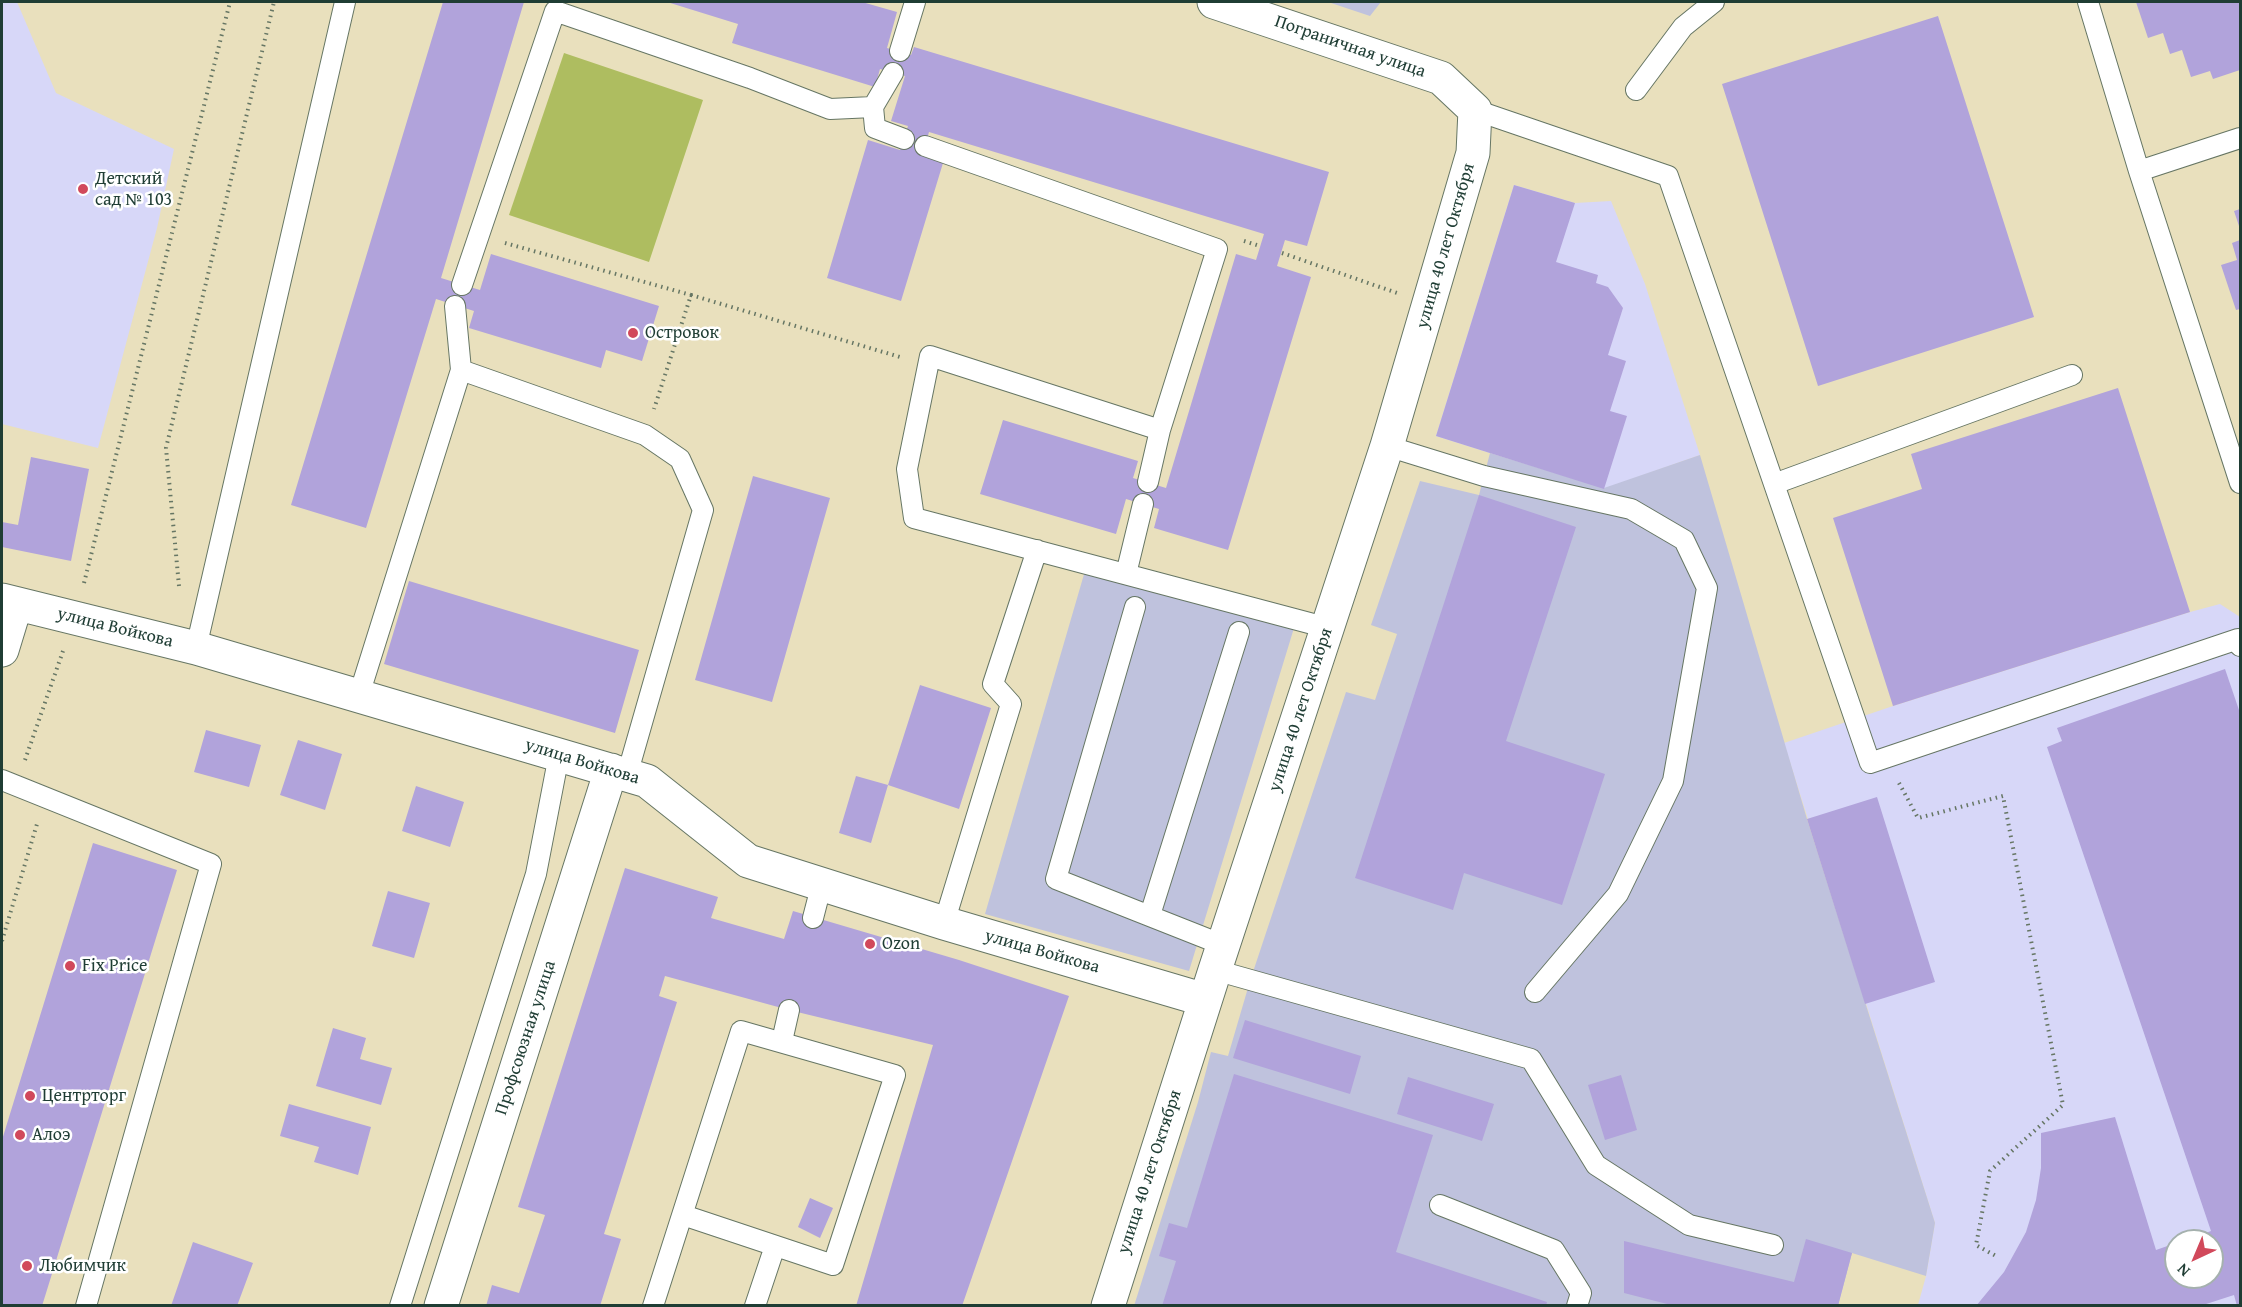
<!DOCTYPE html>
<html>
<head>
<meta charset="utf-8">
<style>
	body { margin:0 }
	#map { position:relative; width:2242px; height:1307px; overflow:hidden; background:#e9e0bd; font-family:"Gentium Book Plus",serif }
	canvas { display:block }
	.frame { position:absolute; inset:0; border:3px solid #1f3d34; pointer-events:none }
	.north { position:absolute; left:2164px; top:1229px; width:60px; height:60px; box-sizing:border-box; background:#fff; border:2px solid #a5b1ae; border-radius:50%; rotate:224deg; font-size:16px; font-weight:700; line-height:24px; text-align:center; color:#1f3d34 }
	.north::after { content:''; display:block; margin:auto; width:21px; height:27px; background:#d1495b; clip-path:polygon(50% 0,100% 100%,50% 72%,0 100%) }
</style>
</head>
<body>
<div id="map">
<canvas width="2242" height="1307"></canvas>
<div class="frame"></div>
<div class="north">N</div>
</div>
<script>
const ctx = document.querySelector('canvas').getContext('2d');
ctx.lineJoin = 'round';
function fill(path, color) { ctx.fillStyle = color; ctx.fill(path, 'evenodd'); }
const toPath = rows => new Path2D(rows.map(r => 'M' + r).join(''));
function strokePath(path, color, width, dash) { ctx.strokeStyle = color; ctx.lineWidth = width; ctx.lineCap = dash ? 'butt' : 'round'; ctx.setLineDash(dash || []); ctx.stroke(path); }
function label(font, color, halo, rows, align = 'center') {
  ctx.font = font + ' "Gentium Book Plus",serif'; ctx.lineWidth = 5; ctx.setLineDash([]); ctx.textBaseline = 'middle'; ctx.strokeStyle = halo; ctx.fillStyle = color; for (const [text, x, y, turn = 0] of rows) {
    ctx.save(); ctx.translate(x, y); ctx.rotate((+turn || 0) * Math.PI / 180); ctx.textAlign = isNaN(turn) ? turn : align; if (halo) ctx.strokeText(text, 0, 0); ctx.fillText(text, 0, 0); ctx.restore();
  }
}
fill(toPath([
	[2,2,17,2,56,93,174,149,157,228,98,448,2,424],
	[1514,185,1575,203,1611,201,1645,284,1700,455,1604,489,1436,436],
	[2220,604,2240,617,2240,1305,1918,1305,1926,1276,1935,1223,1784,743,1893,706,2190,612],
	[2176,1241,2212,1241,2212,1277,2176,1277]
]), '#d7d7f8');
fill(toPath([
	[1328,2,1381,2,1370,16],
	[1490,453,1604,488,1700,455,1807,819,1935,1223,1926,1276,1852,1253,1838,1305,1134,1306,1198,1102,1211,1052,1228,1056,1250,981,1346,692,1375,700,1397,634,1371,625,1420,481,1479,495],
	[1087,564,1294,628,1189,971,985,914]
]), '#bfc2dd');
fill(toPath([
	[564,53,703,100,649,262,509,215]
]), '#aebd60');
fill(toPath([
	[443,2,524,2,441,278,480,290,491,254,659,306,642,361,606,350,601,368,469,328,474,311,436,299,366,528,291,505],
	[667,2,862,2,897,12,887,48,911,55,914,47,1329,172,1307,246,1285,240,1277,266,1311,277,1228,550,1154,528,1159,509,1126,499,1116,534,980,494,1003,420,1138,461,1133,478,1166,488,1236,254,1256,260,1264,234,929,132,922,156,943,163,901,301,827,278,868,140,900,150,908,126,891,121,905,76,880,69,875,87,732,43,738,24],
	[2136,2,2240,2,2240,70,2213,79,2210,71,2191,77,2182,50,2170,54,2163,33,2148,38],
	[1938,16,2034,317,1818,386,1722,84],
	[1514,185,1575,203,1556,262,1598,275,1596,283,1608,287,1623,308,1608,355,1626,361,1610,411,1627,416,1604,489,1436,436],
	[2240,209,2240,229,2234,211],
	[2240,240,2240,309,2236,310,2221,265,2237,260,2232,243],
	[2118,388,2190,612,1893,706,1833,518,1922,489,1911,454],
	[31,457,89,469,71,561,2,547,2,522,18,525],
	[753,476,830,498,772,702,695,680],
	[1479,495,1576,527,1506,741,1605,774,1562,905,1464,873,1453,910,1355,878],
	[409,581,639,650,615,733,384,664],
	[2225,669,2240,713,2240,1306,2237,1306,2234,1295,2200,1306,1976,1306,2004,1272,2026,1232,2036,1200,2041,1168,2041,1133,2115,1117,2156,1250,2176,1243,2176,1277,2212,1277,2212,1241,2184,1241,2211,1231,2047,747,2062,741,2057,728],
	[920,685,991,708,959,809,888,785],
	[206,730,261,745,249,787,194,772],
	[298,740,342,754,325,810,280,795],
	[856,776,888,785,871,843,839,833],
	[416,786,464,802,450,847,402,831],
	[1877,797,1935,982,1865,1004,1807,819],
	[93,843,177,870,42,1306,2,1306,2,1140],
	[625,868,718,897,711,918,784,939,793,911,959,960,1069,996,962,1306,856,1306,933,1045,789,1010,665,976,659,996,677,1002,604,1234,621,1239,600,1306,486,1306,492,1285,519,1293,545,1215,518,1207],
	[388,891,430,903,414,958,372,946],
	[1245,1020,1361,1056,1350,1094,1233,1058],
	[333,1028,366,1038,360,1059,392,1068,381,1105,316,1086],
	[1234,1074,1433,1135,1396,1252,1547,1302,1546,1306,1162,1306,1176,1261,1159,1256,1169,1223,1187,1228],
	[1621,1075,1637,1130,1605,1140,1588,1085],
	[1408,1077,1494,1104,1482,1141,1397,1114],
	[289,1104,371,1127,358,1175,314,1162,319,1147,280,1136],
	[810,1198,833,1208,820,1238,798,1227],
	[1806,1239,1852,1253,1838,1306,1675,1306,1624,1293,1624,1241,1794,1282],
	[193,1242,253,1263,237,1306,171,1306]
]), '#b1a3db');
const service = toPath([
	[2088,2,2139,171,2240,483],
	[900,51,915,2],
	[1636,90,1683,27,1714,2],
	[873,107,875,128,904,139],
	[1475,110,1668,176,1870,763,2238,639,2240,646],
	[925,146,1217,249,1160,430],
	[2139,171,2240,138],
	[462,285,555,11,750,78,830,109,873,107,893,73],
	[461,370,645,435,680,459,703,510,627,775],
	[1387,446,1484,476,1631,509,1684,540,1707,588,1673,781,1618,894,1535,992],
	[1148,482,1160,430,930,356,907,469,914,518,1328,628],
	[1774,484,2072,375],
	[1126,574,1143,504],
	[1135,607,1056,879,1223,945],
	[196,648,345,2],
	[359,695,461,370,455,306],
	[2,780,211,864,86,1306],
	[1150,915,1239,632],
	[813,918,822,883],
	[944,923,1011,704,993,684,1037,550],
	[1215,970,1531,1059,1596,1165,1689,1225,1773,1245],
	[782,1041,789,1010],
	[1440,1205,1554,1250,1581,1293,1577,1306],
	[400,1306,536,874,559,755],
	[653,1306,741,1031,895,1075,833,1265,683,1215],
	[755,1306,775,1246]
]);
const minor = toPath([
	[2,600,196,648,647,781,748,861,944,923,1205,1000],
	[2,650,16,604],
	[441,1306,611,770],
	[1108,1306,1215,970,1387,446,1473,153,1475,110,1441,78,1214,2]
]);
strokePath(service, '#667664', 22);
strokePath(minor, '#667664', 35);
strokePath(toPath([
	[1244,241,1260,246],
	[505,243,691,295,654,409],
	[1282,253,1397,293],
	[691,295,900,357],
	[84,583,230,2],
	[179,586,166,448,274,2],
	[25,760,63,651],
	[1899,783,1918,818,2003,796,2063,1105,1990,1171,1976,1245,1996,1256],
	[2,941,37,824]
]), '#667664', 4, [1.5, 4.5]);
strokePath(service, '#fff', 20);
strokePath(minor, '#fff', 33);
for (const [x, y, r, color] of [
	[83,189,6,"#d1495b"],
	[633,333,6,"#d1495b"],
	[870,944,6,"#d1495b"],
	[70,966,6,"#d1495b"],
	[30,1096,6,"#d1495b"],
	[20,1135,6,"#d1495b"],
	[27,1266,6,"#d1495b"]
]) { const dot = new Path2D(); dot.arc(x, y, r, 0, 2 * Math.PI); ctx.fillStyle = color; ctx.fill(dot); strokePath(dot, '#fff', 2); }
label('18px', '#1f3d34', '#fff', [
	["Пограничная улица",1350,47,19],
	["улица 40 лет Октября",1446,246,-74],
	["улица Войкова",115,628,14],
	["улица 40 лет Октября",1301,710,-72],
	["улица Войкова",582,762,17],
	["улица Войкова",1042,952,16],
	["Профсоюзная улица",526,1038,-72],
	["улица 40 лет Октября",1150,1172,-72]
]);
label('18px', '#1f3d34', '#fff', [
	["Детский",95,179],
	["сад № 103",95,200],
	["Островок",645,333],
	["Ozon",882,944],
	["Fix Price",82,966],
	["Центрторг",42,1096],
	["Алоэ",32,1135],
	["Любимчик",39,1266]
], 'left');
</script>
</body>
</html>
